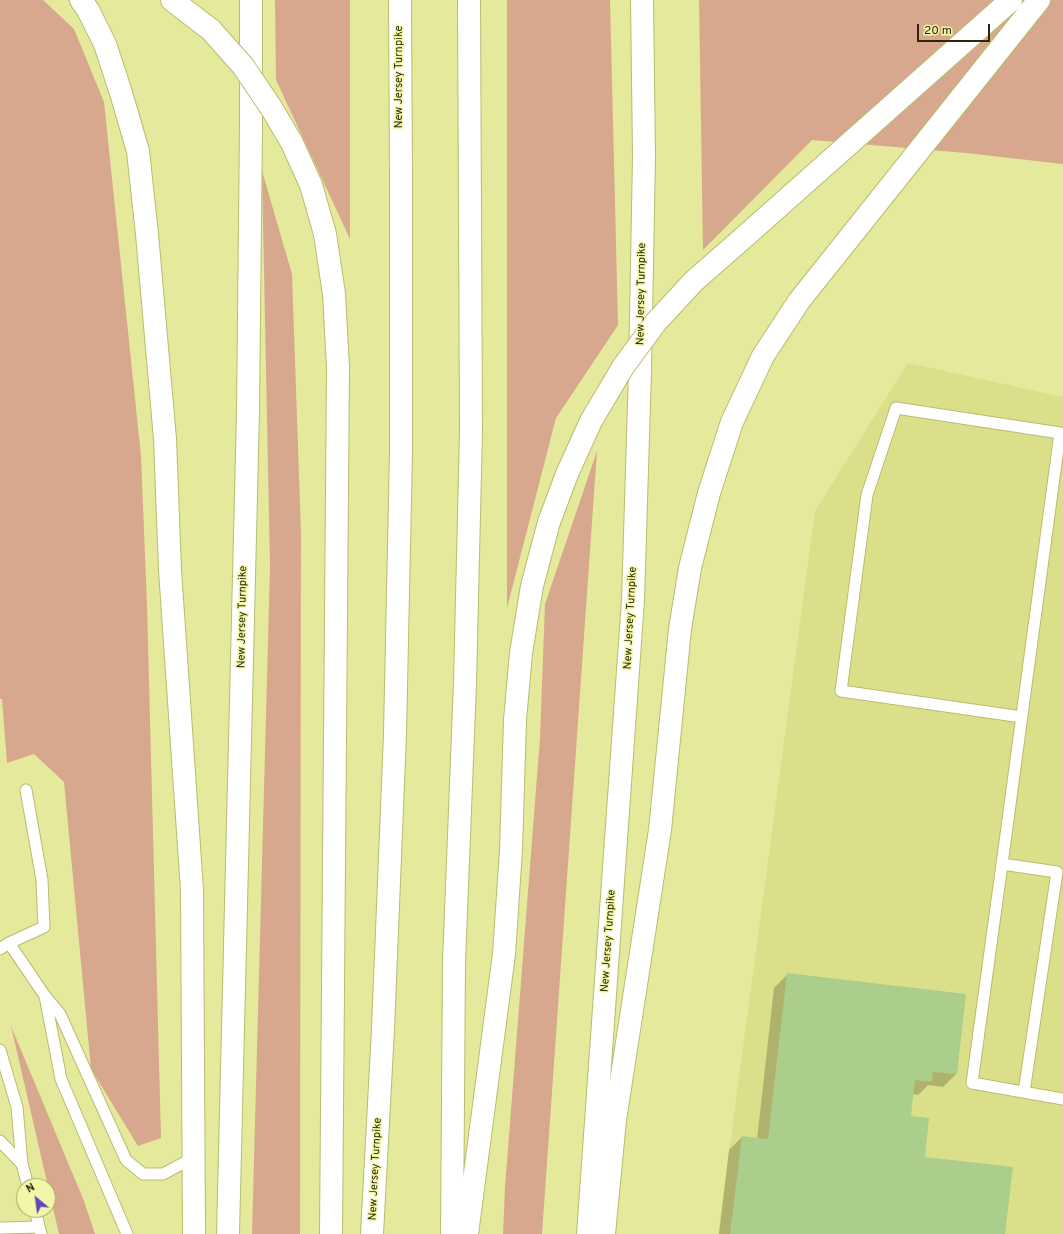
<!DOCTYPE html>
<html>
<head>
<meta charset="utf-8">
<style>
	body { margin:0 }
	#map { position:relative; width:1063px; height:1234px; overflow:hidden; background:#e5e99b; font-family:Overpass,sans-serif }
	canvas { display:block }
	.north { position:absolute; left:16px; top:1178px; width:40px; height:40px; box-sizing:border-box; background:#f3f6a8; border:1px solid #a2a468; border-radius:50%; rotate:331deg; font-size:11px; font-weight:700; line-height:16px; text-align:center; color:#292909 }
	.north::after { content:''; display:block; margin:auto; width:14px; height:18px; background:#6444bd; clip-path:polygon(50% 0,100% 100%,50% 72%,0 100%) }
	.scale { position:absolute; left:917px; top:24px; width:73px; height:18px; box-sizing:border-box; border:2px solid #292909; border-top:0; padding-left:5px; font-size:12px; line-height:14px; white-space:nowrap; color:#292909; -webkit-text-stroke:3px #f3f6a8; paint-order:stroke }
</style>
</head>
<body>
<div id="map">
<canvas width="1063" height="1234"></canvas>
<div class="north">N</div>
<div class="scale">20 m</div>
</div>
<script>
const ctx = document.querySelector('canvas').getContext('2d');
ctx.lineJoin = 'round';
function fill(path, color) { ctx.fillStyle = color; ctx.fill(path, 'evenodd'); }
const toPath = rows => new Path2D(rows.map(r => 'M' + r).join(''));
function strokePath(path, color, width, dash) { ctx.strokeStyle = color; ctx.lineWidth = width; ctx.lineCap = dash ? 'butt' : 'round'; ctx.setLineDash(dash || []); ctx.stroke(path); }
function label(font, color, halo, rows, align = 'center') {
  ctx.font = font + ' Overpass,sans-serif'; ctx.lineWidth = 3; ctx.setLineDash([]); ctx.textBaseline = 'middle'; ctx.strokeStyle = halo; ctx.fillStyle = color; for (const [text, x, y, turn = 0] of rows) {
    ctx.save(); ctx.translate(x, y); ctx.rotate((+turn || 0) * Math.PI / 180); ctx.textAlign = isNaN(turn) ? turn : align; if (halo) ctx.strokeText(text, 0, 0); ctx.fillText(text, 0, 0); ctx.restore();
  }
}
fill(toPath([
	[908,363,1063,397,1063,1234,718,1234,815,511]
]), '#dbdf89');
fill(toPath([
	[0,0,43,0,74,29,104,102,141,456,147,605,161,1138,138,1146,91,1069,64,782,34,754,7,763,2,699,0,699],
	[275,0,350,0,350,239,276,80],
	[507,0,610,0,618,325,556,418,507,608],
	[699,0,1063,0,1063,164,966,153,812,140,703,250],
	[262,171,292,274,301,533,300,1234,252,1234,270,567],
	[597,451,542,1234,503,1234,505,1187,540,738,545,604],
	[11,1026,84,1201,95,1234,59,1234]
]), '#d7a88e');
fill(toPath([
	[787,975,965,995,956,1074,943,1087,928,1085,918,1095,912,1094,910,1117,924,1158,1004,1234,719,1234,729,1150,742,1137,757,1139,774,988]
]), '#0003');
fill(toPath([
	[787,973,966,994,957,1074,933,1072,932,1082,915,1080,911,1116,929,1118,925,1157,1013,1167,1005,1234,730,1234,742,1136,768,1139]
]), '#acce8c');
const service = toPath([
	[1002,864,1060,433,896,408,867,495,841,691,1022,717],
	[9,943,44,927,42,880,26,790],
	[0,949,9,943,45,996,60,1014,126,1160,143,1174,163,1174,193,1158],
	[45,996,61,1079,127,1234],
	[0,1050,17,1107,22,1164,28,1186],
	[1024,1092,1057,872,1002,864,972,1083,1063,1099],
	[0,1141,22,1164],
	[35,1210,41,1234],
	[0,1228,39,1227]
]);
const motorway = toPath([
	[81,0,88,10,105,44,121,93,138,151,147,234,165,439,170,570,192,890,194,1234],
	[172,0,211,30],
	[325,234,334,294,338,367,331,1234],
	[742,239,1011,0],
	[228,1234,248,412,251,125,251,0],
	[372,1234,383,1029,395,734,401,452,401,173,400,0],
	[452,1234,454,962,465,683,471,430,469,0],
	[467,1234,504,954,511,850,515,720,521,653,532,586,549,522,567,474,591,421],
	[588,1234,633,600,640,371,644,157,642,0],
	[604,1234,615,1120,660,830,680,629,690,568,709,493,732,422,763,356,799,301,1039,0]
]);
strokePath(service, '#b9bc70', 13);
strokePath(motorway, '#b9bc70', 24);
strokePath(service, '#fff', 11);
strokePath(motorway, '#fff', 22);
const motorwayBridge = toPath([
	[211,30,243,66,272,109,292,143,311,185,325,234],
	[591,421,623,367,656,322,694,281,742,239]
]);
strokePath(motorwayBridge, '#b9bc70', 24, []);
strokePath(motorwayBridge, '#fff', 22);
label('11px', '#292909', '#f3f6a8', [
	["New Jersey Turnpike",400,77,-90],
	["New Jersey Turnpike",642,294,-89],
	["New Jersey Turnpike",243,617,-89],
	["New Jersey Turnpike",631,618,-87],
	["New Jersey Turnpike",609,941,-86],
	["New Jersey Turnpike",376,1169,-87]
]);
</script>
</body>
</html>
